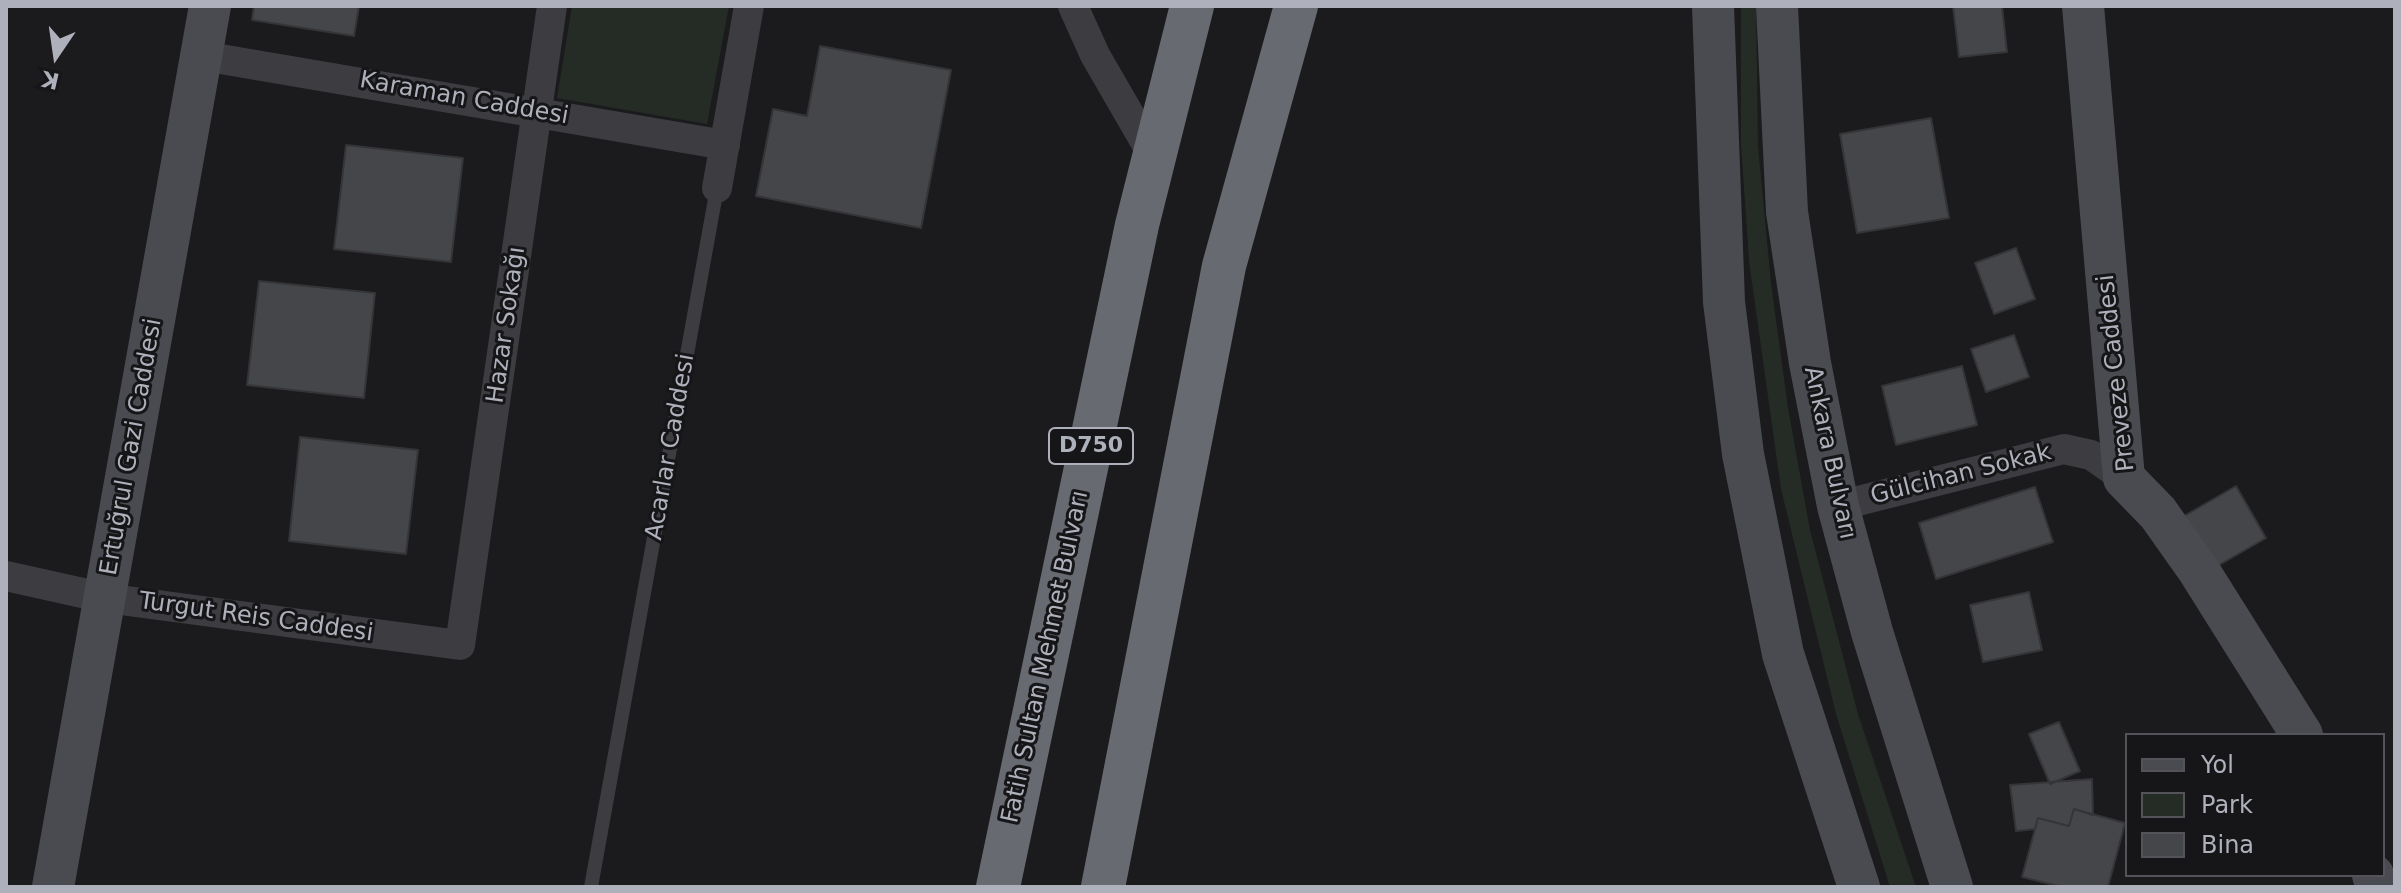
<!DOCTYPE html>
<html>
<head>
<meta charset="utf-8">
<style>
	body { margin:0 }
	#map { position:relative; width:2401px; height:893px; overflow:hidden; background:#1b1a1c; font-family:"DejaVu Sans",sans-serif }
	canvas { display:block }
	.frame { position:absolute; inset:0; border:8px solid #aeb1bb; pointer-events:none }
	.legend { position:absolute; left:2125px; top:733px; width:260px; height:144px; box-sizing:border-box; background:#161517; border:2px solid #535359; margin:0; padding:10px 14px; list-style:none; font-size:24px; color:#aeb1bb }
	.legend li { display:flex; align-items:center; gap:16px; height:40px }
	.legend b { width:40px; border:2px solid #535359 }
	.north { position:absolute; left:16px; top:16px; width:80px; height:80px; -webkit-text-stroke:6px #161517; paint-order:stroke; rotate:193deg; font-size:22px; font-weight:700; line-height:32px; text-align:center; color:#aeb1bb }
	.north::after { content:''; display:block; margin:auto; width:28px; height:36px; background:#aeb1bb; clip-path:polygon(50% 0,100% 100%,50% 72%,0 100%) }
</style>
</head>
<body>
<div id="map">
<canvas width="2401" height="893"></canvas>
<div class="frame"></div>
<ul class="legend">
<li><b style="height:10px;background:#4a4b51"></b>Yol</li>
<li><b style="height:22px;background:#252c26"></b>Park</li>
<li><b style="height:22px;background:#454649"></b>Bina</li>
</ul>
<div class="north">K</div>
</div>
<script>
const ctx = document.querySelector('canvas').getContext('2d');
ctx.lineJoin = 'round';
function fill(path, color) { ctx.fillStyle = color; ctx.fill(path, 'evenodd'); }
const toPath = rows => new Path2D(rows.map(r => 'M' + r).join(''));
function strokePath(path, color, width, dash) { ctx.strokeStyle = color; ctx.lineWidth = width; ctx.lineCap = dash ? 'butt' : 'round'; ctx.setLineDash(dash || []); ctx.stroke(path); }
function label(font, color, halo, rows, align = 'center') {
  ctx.font = font + ' "DejaVu Sans",sans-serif'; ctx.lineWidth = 6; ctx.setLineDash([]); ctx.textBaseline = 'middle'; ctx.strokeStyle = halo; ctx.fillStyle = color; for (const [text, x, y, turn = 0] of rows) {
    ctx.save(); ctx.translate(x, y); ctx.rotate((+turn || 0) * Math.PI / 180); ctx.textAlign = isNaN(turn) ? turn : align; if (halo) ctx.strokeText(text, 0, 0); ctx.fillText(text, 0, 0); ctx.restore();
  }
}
fill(toPath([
	[572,6,729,6,707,124,557,98],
	[1741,6,1756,6,1758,146,1771,283,1788,408,1810,530,1858,714,1916,887,1890,887,1836,714,1781,489,1749,261,1741,144]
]), '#252c26');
const building = toPath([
	[254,6,359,6,354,36,252,20,254,6],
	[1953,6,2002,6,2007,52,1959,57,1953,6],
	[820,46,951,70,921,228,756,196,773,109,807,116,820,46],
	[1931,118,1949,218,1857,233,1840,134,1931,118],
	[346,145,463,158,451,262,334,249,346,145],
	[2016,248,2035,299,1994,314,1975,263,2016,248],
	[259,281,375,293,364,398,247,385,259,281],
	[2014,335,2029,377,1986,392,1971,349,2014,335],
	[1962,366,1977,425,1896,445,1882,386,1962,366],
	[300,437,418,450,406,554,289,541,300,437],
	[2236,486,2266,538,2214,568,2184,516,2236,486],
	[2035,487,2053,542,1936,579,1919,523,2035,487],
	[2029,592,2042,650,1983,662,1970,605,2029,592],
	[2059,722,2080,771,2050,784,2029,734,2059,722],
	[2092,779,2093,815,2074,809,2069,826,2038,818,2035,829,2016,831,2010,785,2092,779],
	[2074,809,2125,823,2108,887,2062,887,2022,877,2038,818,2069,826,2074,809]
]);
fill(building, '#454649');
strokePath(building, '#353538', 2);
strokePath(toPath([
	[591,887,717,188]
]), '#3c3c41', 14);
strokePath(toPath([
	[1073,6,1095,55,1154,157],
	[203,56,725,145],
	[717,188,749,6],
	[1838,506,2064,449,2091,455,2124,478],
	[6,576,105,598,460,645,552,6]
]), '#3c3c41', 30);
strokePath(toPath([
	[1713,6,1724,302,1743,454,1783,654,1859,887],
	[1777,6,1787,212,1810,363,1838,506,1872,632,1952,887],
	[2083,6,2124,478,2158,513,2199,571,2302,735],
	[2373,875,2377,887],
	[53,887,210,6]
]), '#4a4b51', 42);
strokePath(toPath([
	[998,887,1137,225,1192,6],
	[1103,887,1224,266,1296,6]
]), '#686a72', 44);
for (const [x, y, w] of [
	[1091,446,84]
]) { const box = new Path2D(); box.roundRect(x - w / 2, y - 18, w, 36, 6); ctx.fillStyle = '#161517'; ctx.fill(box); strokePath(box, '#aeb1bb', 2); }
label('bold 22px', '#aeb1bb', null, [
	["D750",1091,446]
]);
label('24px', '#aeb1bb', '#161517', [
	["Karaman Caddesi",464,99,10],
	["Hazar Sokağı",507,325,-82],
	["Preveze Caddesi",2117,373,-96],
	["Ertuğrul Gazi Caddesi",132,447,-80],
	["Acarlar Caddesi",671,447,-80],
	["Ankara Bulvarı",1829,453,78],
	["Gülcihan Sokak",1961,475,-14],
	["Turgut Reis Caddesi",256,618,8],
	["Fatih Sultan Mehmet Bulvarı",1046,657,-78]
]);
</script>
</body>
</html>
